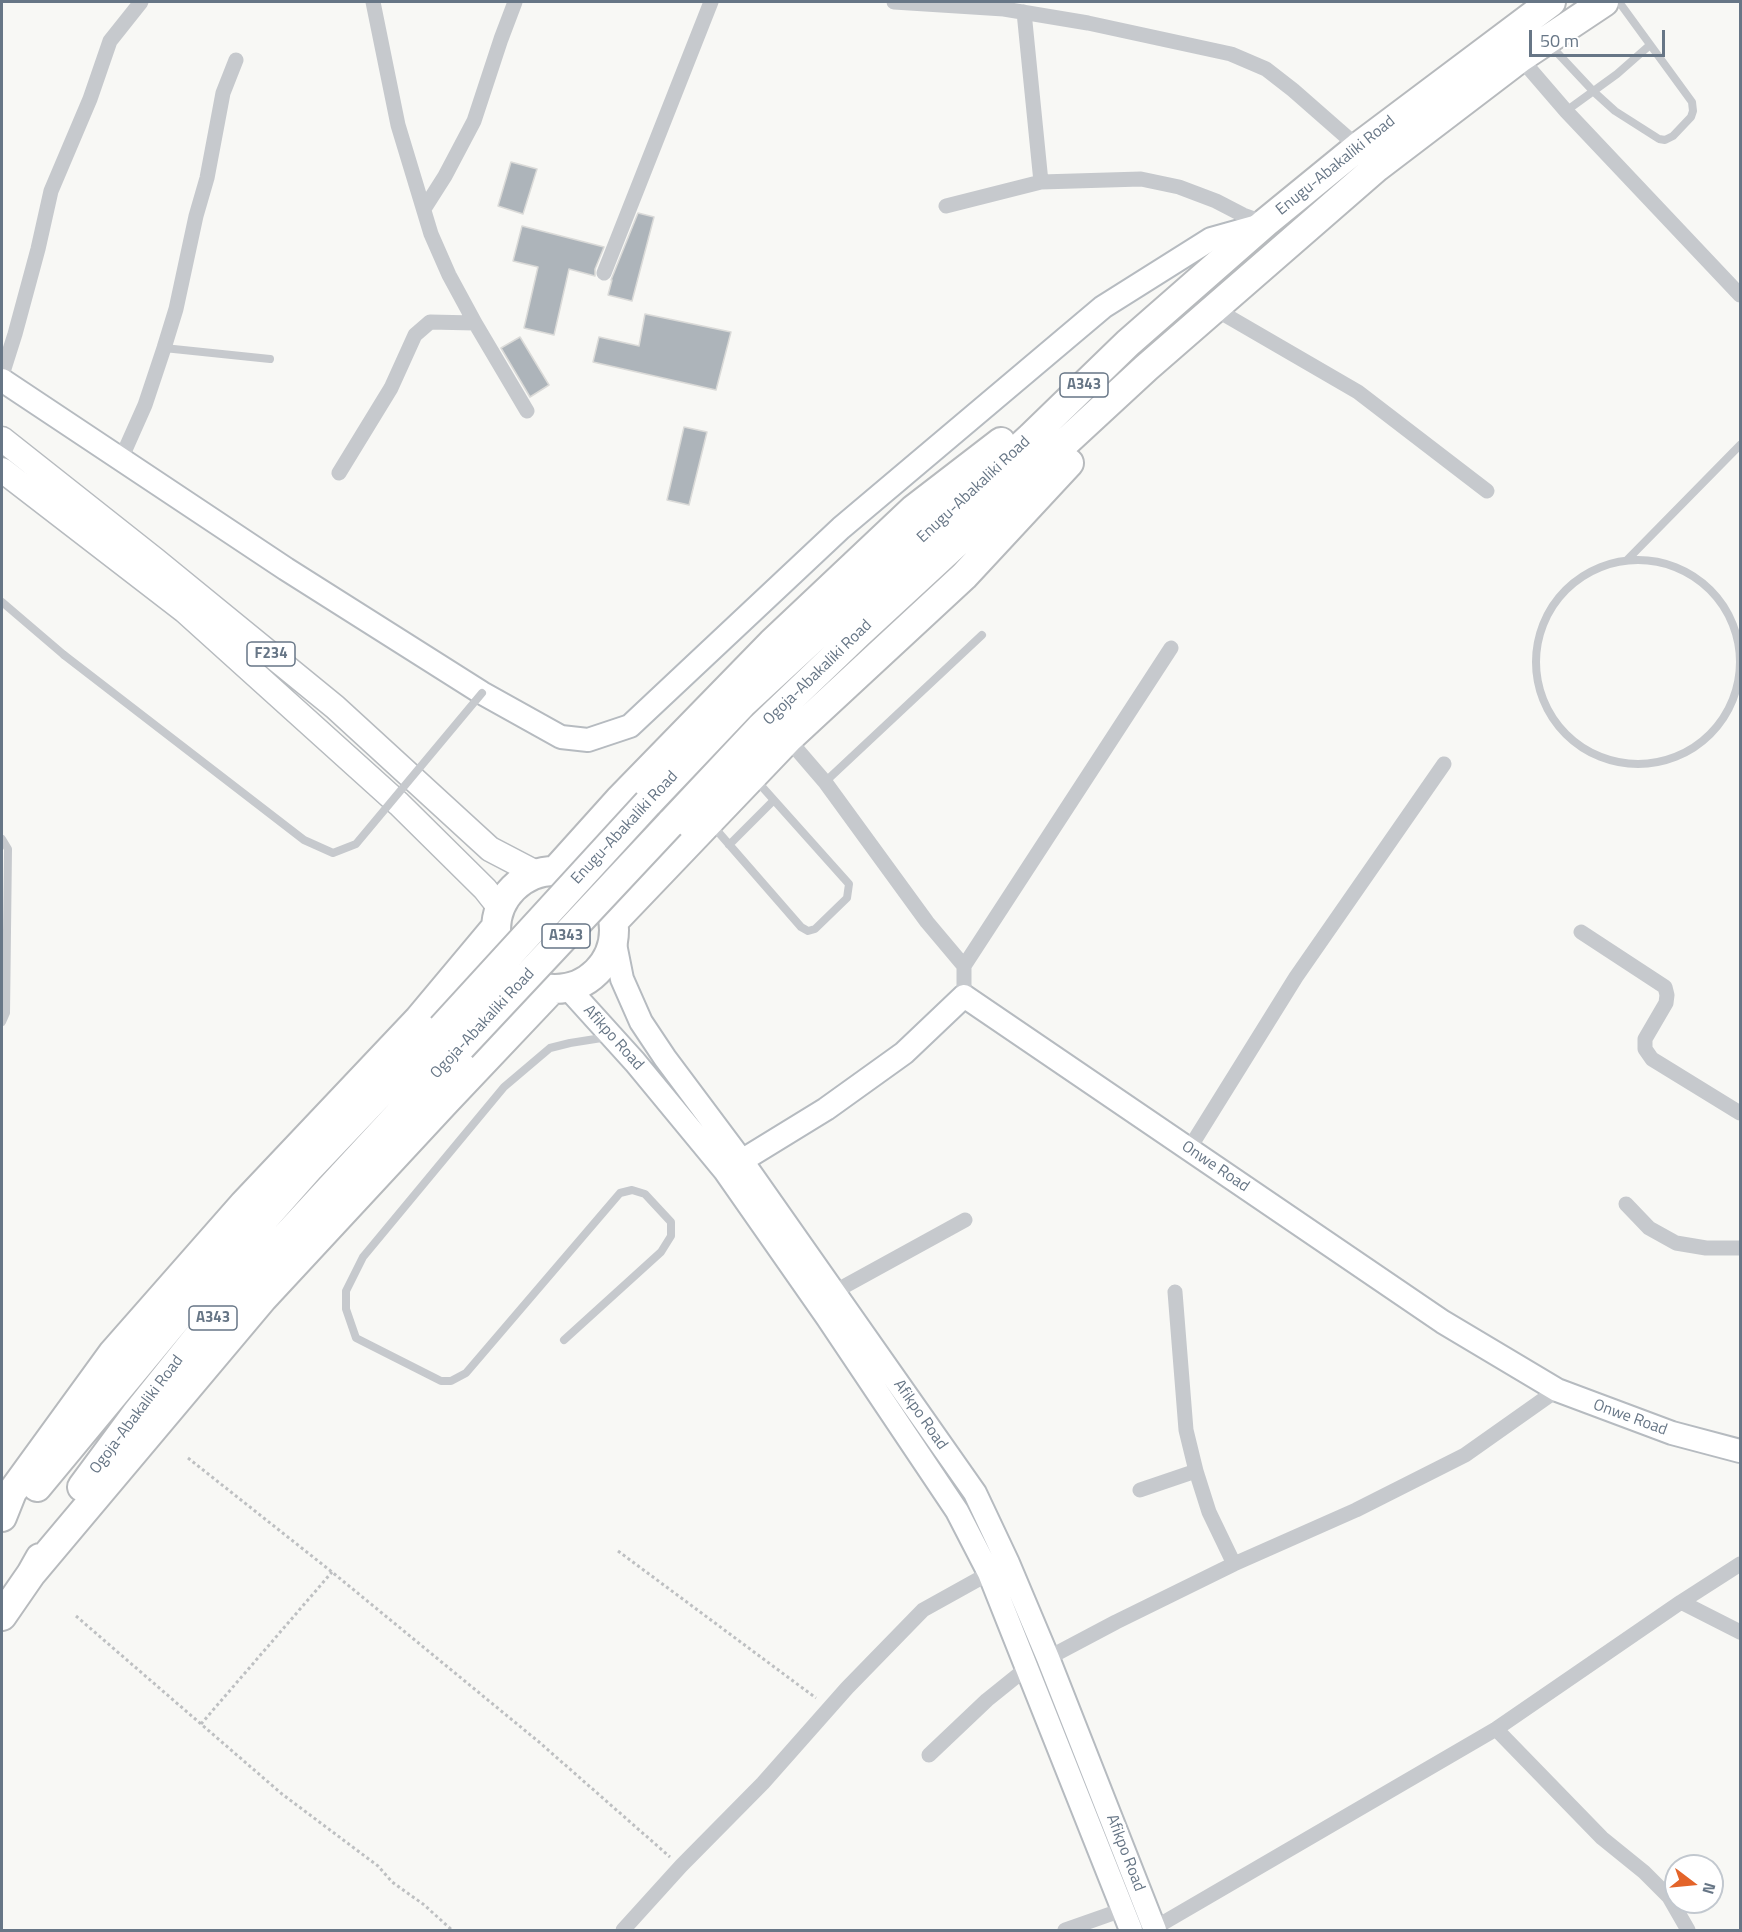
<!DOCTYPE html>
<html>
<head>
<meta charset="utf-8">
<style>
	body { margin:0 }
	#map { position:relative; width:1742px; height:1932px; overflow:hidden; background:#f8f8f5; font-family:"Titillium Web",sans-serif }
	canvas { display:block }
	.frame { position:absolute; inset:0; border:3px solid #677686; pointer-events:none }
	.north { position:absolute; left:1664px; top:1854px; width:60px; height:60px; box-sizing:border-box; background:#fff; border:2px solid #c2c8cf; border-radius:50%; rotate:106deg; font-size:16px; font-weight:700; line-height:24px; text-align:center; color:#677686 }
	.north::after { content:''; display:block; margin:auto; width:21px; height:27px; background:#e3642a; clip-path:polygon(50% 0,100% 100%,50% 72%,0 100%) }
	.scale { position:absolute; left:1529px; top:30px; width:136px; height:27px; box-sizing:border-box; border:3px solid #677686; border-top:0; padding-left:8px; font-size:18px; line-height:21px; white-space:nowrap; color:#677686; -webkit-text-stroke:4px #fff; paint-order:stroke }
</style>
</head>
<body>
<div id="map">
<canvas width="1742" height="1932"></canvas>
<div class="frame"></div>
<div class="north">N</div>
<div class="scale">50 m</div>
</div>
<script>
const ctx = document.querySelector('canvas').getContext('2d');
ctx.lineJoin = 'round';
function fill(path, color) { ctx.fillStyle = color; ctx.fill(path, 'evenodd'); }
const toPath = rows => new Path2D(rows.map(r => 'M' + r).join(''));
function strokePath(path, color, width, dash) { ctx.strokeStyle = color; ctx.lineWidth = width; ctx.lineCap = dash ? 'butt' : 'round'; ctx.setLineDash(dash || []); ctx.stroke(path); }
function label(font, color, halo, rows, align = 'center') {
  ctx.font = font + ' "Titillium Web",sans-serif'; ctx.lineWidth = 6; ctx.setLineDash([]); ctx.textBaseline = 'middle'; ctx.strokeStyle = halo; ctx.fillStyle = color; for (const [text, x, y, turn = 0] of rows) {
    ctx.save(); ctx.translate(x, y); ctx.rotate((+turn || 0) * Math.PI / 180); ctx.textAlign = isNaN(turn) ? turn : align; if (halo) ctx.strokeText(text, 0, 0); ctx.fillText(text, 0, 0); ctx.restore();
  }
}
const building = toPath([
	[511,162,537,169,523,214,498,206,511,162],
	[638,213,654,217,632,301,608,295,612,280,611,280,638,213],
	[522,226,604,247,595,269,595,276,569,269,554,335,524,328,538,267,513,261,522,226],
	[645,314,731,332,716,390,593,362,599,337,639,346,645,314],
	[520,337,549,385,530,397,501,348,520,337],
	[684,427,707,432,689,505,667,500,684,427]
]);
fill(building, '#adb4ba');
strokePath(building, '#dadad8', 1.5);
const secondary = toPath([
	[2,380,286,569,482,693,561,737,588,740,630,726,841,528,1103,307,1211,239,1261,225],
	[614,939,622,979,641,1022,665,1058,742,1161,975,1493,1008,1563,1048,1658,1155,1930],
	[568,988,635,1062,725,1171,827,1317,957,1511,989,1573,1131,1930],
	[725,1171,826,1109,904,1053,964,996,1443,1322,1557,1390,1672,1433,1740,1451]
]);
const primary = toPath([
	[2,439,155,560,335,707,490,849,536,873],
	[2,470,185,611,399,804,485,889,500,908]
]);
const highway = toPath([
	[648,803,742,704,1031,437,1128,343,1265,223,1358,147,1551,2],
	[670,824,761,727,858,634,1146,368,1377,167,1520,58,1604,2],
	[556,870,619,800,772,643,914,509,1001,442],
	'496 930a59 59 0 1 1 118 0a59 59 0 1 1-118 0Z',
	[614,921,788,739,964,576,1069,463],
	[37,1487,187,1306,310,1167,442,1028],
	[82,1487,136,1414,230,1297,461,1047],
	[2,1517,12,1492,113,1353,244,1204,419,1019,496,927],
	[31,1574,263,1298,445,1102,552,989],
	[2,1616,31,1574,40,1558]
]);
strokePath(secondary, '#b6bbc0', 26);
strokePath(primary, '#b7bbbf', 27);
strokePath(highway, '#b7babd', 32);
strokePath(toPath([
	[188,1458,332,1572,539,1742,670,1857],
	[618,1551,816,1698],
	[76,1616,282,1794,378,1866,392,1882,423,1904,452,1930],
	[201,1724,332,1572]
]), '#bec0c2', 3, [3, 3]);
strokePath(toPath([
	[1550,45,1594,92,1615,111,1659,139,1665,140,1673,136,1691,117,1693,111,1692,102,1619,2],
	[1566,111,1617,74,1650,45],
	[164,348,270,359],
	'1536 662a102 102 0 1 1 204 0a102 102 0 1 1-204 0Z',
	[1627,560,1740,445],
	[2,602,64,655],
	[825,782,982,635],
	[713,826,801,927,808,931,815,929,847,898,849,884,756,780],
	[2,839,8,849,6,1013,2,1022],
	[729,845,774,800],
	[564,1340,661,1252,671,1236,671,1222,645,1194,632,1190,620,1193,466,1373,451,1381,441,1381,356,1338,346,1309,346,1291,363,1257,504,1087,550,1048,570,1043,608,1037]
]), '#c6c9cd', 8);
strokePath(toPath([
	[373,2,398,125,431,234,449,275,475,323,527,411],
	[894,2,1004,9,1088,23,1231,54,1266,69,1293,90,1358,147],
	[1024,12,1041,182],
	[1516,53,1566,111,1740,295],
	[946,206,1041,182,1141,179,1179,187,1216,201,1243,215,1265,223],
	[424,209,445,176,474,121,501,39,515,2],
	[604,273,711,2],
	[1215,309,1358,392,1487,491],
	[2,375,15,334,38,249,51,191,90,99,110,41,141,2],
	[121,459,145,405,164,348,176,309,196,216,207,178,223,93,236,60],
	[339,473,391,388,415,335,430,322,475,323],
	[788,739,825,782,927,922,964,966,964,996],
	[1581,932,1665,987,1667,995,1666,1003,1645,1039,1645,1049,1652,1059,1740,1113],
	[964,966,1171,648],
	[1189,1149,1296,977,1444,764],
	[1626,1204,1649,1228,1676,1243,1706,1248,1740,1248],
	[834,1292,965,1220],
	[1175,1292,1186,1430,1196,1471,1209,1512,1234,1564],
	[1140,1490,1196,1471],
	[1681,1602,1740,1632],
	[1048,1658,1116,1622,1234,1564,1356,1510,1465,1455,1557,1390],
	[1496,1729,1602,1838,1644,1872,1669,1897,1688,1930],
	[929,1755,987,1700,1028,1667],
	[623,1930,681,1866,763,1783,847,1688,923,1610,995,1570],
	[1065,1930,1122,1910],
	[1151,1930,1496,1729,1681,1602,1740,1564]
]), '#c6c9cd', 15);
strokePath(secondary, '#fff', 22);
strokePath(primary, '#fff', 24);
strokePath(highway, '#fff', 28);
const highwayBridge = toPath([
	[442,1028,648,803],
	[461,1047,670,824]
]);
strokePath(highwayBridge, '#b7babd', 32, []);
strokePath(toPath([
	[64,655,304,840,333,853,356,844,482,693]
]), '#c6c9cd', 8);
strokePath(highwayBridge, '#fff', 28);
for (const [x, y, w] of [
	[1084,385,48],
	[271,654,48],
	[566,936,48],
	[213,1318,48]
]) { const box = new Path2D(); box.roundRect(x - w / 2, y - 12, w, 24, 4.5); ctx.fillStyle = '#fff'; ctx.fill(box); strokePath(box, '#677686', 1.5); }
label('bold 15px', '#677686', null, [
	["A343",1084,385],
	["F234",271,654],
	["A343",566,936],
	["A343",213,1318]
]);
label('16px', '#677686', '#fff', [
	["Enugu-Abakaliki Road",1336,166,-39],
	["Enugu-Abakaliki Road",974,490,-43],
	["Ogoja-Abakaliki Road",818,673,-44],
	["Enugu-Abakaliki Road",625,828,-47],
	["Ogoja-Abakaliki Road",483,1024,-47],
	["Afikpo Road",613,1038,48],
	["Onwe Road",1215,1167,34],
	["Ogoja-Abakaliki Road",137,1415,-53],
	["Afikpo Road",920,1415,55],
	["Onwe Road",1630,1418,20],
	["Afikpo Road",1125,1853,69]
]);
</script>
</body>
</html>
